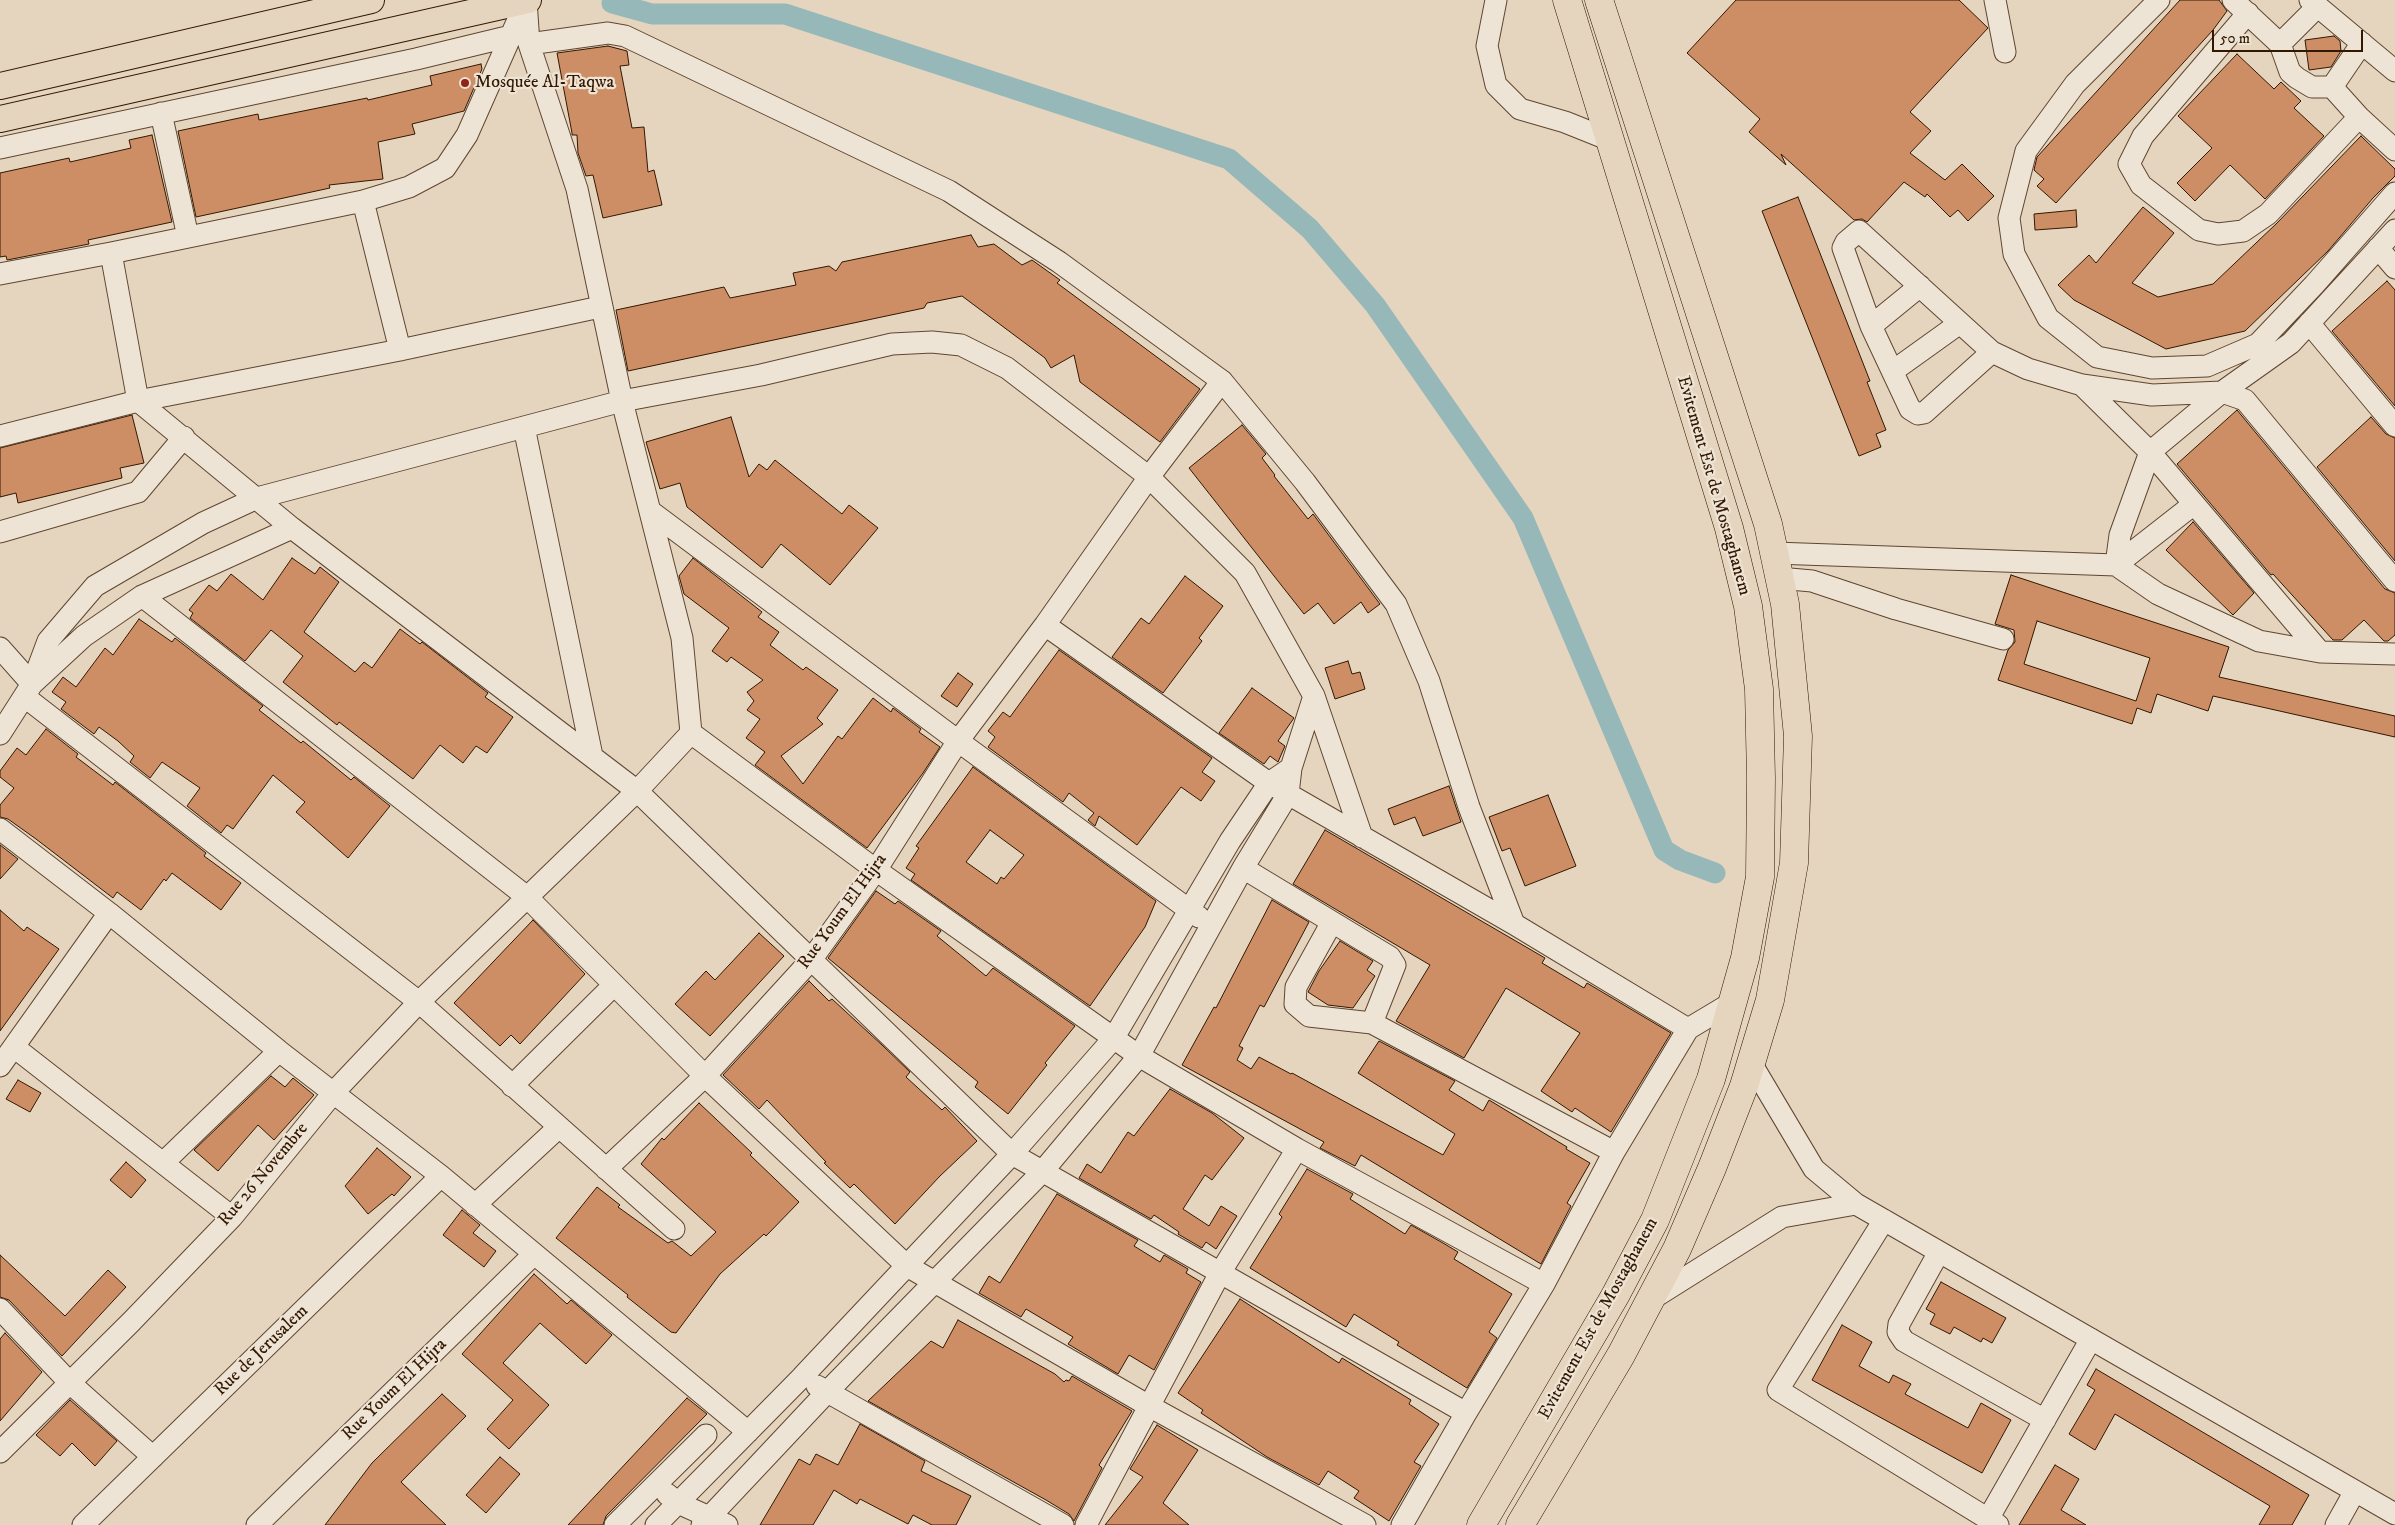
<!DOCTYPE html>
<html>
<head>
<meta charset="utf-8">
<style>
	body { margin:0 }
	#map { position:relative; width:2395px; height:1525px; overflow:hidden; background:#e5d5be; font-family:"IM FELL DW Pica",serif }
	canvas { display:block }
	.scale { position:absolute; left:2212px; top:30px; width:151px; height:22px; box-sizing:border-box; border:2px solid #321701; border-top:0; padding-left:6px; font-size:15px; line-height:18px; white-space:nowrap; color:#321701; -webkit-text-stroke:4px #eee4d5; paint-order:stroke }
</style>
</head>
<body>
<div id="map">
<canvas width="2395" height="1525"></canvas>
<div class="scale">50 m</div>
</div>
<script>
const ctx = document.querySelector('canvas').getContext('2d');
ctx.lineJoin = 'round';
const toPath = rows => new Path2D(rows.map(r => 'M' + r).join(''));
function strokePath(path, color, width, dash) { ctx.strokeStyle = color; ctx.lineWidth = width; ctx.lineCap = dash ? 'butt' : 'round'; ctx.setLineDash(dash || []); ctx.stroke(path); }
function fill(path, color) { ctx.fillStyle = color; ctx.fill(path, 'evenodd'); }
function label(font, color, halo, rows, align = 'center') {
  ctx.font = font + ' "IM FELL DW Pica",serif'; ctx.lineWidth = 4.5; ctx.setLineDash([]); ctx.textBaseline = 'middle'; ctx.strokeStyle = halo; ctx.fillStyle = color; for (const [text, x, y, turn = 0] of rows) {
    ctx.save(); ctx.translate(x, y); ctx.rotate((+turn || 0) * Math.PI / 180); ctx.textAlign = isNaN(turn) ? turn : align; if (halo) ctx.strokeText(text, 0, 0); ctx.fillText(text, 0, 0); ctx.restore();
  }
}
strokePath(toPath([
	[612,3,652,14,785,14,1229,159,1310,229,1375,305,1523,518,1664,850,1680,860,1715,873]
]), '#97b8b8', 21);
const building = toPath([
	[1736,0,1959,0,1988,28,1910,112,1931,131,1910,153,1945,180,1962,164,1994,196,1968,221,1958,210,1950,217,1927,194,1925,197,1904,182,1867,222,1862,219,1854,220,1781,154,1786,165,1749,132,1760,119,1687,53,1736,0],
	[2180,0,2219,0,2227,11,2213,30,2056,203,2037,186,2044,179,2034,170,2037,157,2180,0],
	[2334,36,2340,41,2341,51,2331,67,2309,70,2305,40,2334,36],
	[608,46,627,51,629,65,620,66,632,128,644,127,648,172,654,170,662,205,603,218,593,175,586,176,578,153,577,135,572,135,572,133,557,53,608,46],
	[2237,54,2274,89,2281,82,2301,101,2294,108,2324,136,2265,199,2230,165,2195,201,2177,183,2212,148,2178,116,2237,54],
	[481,64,482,69,464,111,412,124,415,134,378,142,383,179,329,185,330,188,196,217,178,131,258,114,259,120,367,98,368,100,432,85,430,76,481,64],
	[152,135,172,222,88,240,89,244,7,260,6,256,0,257,0,173,69,158,70,162,131,148,129,140,152,135],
	[2361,136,2395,169,2395,176,2373,198,2328,251,2245,331,2166,349,2074,300,2058,285,2089,255,2096,263,2143,207,2174,233,2132,283,2158,297,2213,284,2277,223,2361,136],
	[1798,197,1870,381,1867,382,1886,430,1876,434,1881,447,1859,456,1762,211,1798,197],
	[2076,210,2077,227,2035,230,2034,214,2076,210],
	[971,235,978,247,994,244,1022,265,1032,260,1060,280,1057,283,1200,389,1160,442,1080,382,1074,355,1051,368,1045,358,962,296,927,303,924,308,628,371,616,310,724,287,730,298,796,285,793,273,829,266,836,271,842,262,971,235],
	[2387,281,2395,290,2395,406,2332,331,2387,281],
	[2237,410,2385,589,2395,593,2395,635,2388,641,2384,641,2364,620,2342,640,2333,640,2273,574,2271,575,2177,464,2237,410],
	[132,415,144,463,120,468,122,478,18,503,16,493,0,497,0,448,132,415],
	[731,417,749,477,759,464,767,470,775,460,842,514,849,505,878,528,830,585,781,544,762,568,687,507,680,483,660,489,646,442,731,417],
	[2371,417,2386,434,2395,438,2395,561,2317,467,2371,417],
	[1242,425,1266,454,1262,458,1275,475,1274,476,1308,519,1313,514,1380,604,1368,613,1361,602,1334,624,1318,603,1304,614,1189,468,1242,425],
	[2193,522,2254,593,2233,615,2166,550,2193,522],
	[292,558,315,574,320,567,339,582,304,632,355,672,364,662,372,668,400,629,420,644,422,642,488,693,485,697,513,717,487,753,476,746,463,763,440,745,413,779,339,722,337,725,283,682,303,656,271,630,245,661,190,618,193,613,189,610,209,585,217,591,231,574,263,600,292,558],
	[693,558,762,612,758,617,779,632,770,645,803,670,806,667,838,690,817,718,823,724,781,756,803,784,838,736,842,739,873,698,891,712,893,708,921,729,919,732,940,747,923,773,867,848,755,765,765,752,746,738,760,719,747,710,754,701,747,692,763,680,731,657,727,662,712,651,729,628,684,594,679,576,693,558],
	[2011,575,2229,647,2219,677,2395,716,2395,737,2213,696,2208,711,2157,694,2151,713,2137,708,2132,724,1998,680,2008,650,2015,642,2014,630,1995,624,2011,575],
	[2037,621,2150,658,2136,701,2024,664,2037,621],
	[1185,576,1223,606,1199,638,1202,641,1163,693,1112,657,1141,618,1149,624,1185,576],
	[139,619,172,642,175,638,263,706,259,710,301,743,303,741,351,780,354,777,390,806,348,858,296,812,305,802,273,775,233,829,227,825,221,833,187,806,200,788,162,762,150,778,130,762,134,756,118,741,99,727,94,734,61,709,66,702,52,692,63,677,76,687,105,648,113,655,139,619],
	[1059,650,1212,758,1202,772,1215,781,1201,801,1181,787,1137,845,1099,816,1095,826,1088,820,1094,813,1069,793,1063,802,988,747,995,737,988,731,1003,712,1010,717,1059,650],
	[1348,661,1352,674,1360,672,1365,689,1335,699,1325,668,1348,661],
	[958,673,973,684,957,707,941,696,958,673],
	[1252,688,1294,718,1278,741,1285,746,1278,762,1270,756,1264,764,1219,733,1252,688],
	[46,729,78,754,76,757,113,785,115,782,206,853,204,856,241,883,221,910,172,873,166,881,164,879,141,910,117,892,113,898,36,839,8,819,0,817,0,805,14,788,0,777,0,771,17,748,26,755,46,729],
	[973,767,1156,901,1145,927,1090,1006,911,880,915,874,906,868,919,848,916,846,973,767],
	[990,830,1024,855,1004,879,1001,877,997,884,966,862,990,830],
	[1449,786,1461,822,1423,836,1415,817,1394,825,1388,809,1449,786],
	[1548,795,1576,866,1525,886,1510,848,1502,851,1489,817,1548,795],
	[1325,830,1545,958,1542,963,1584,988,1587,983,1671,1033,1611,1132,1575,1108,1572,1112,1541,1091,1580,1033,1506,988,1464,1058,1396,1021,1430,965,1293,884,1325,830],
	[0,845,18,859,0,879,0,845],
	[876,891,895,904,898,901,941,931,937,936,986,976,993,968,1075,1026,1045,1063,1047,1065,1008,1114,975,1087,978,1082,828,958,876,891],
	[1272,900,1309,922,1264,1007,1260,1005,1239,1046,1243,1048,1237,1060,1251,1069,1259,1057,1291,1074,1292,1073,1443,1155,1455,1134,1358,1073,1379,1041,1455,1081,1449,1090,1483,1111,1489,1100,1567,1147,1566,1149,1590,1163,1567,1203,1571,1206,1541,1264,1361,1155,1355,1166,1320,1148,1324,1142,1182,1065,1214,1007,1216,1008,1272,900],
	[0,910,24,931,27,927,59,949,0,1031,0,910],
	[533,920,585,974,520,1044,511,1035,500,1046,454,1003,533,920],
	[759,933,784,956,710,1036,675,1004,706,971,715,980,759,933],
	[1340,941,1373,961,1367,970,1375,976,1353,1008,1328,1005,1308,992,1319,971,1340,941],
	[809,981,829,1001,832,999,882,1045,910,1072,906,1077,942,1110,945,1107,977,1141,940,1176,895,1224,854,1184,850,1188,824,1163,826,1162,767,1100,759,1109,723,1075,809,981],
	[271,1076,285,1087,293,1078,314,1095,274,1140,258,1125,218,1171,194,1150,271,1076],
	[18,1080,41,1093,30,1112,6,1099,18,1080],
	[1170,1089,1212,1113,1244,1138,1212,1180,1205,1175,1183,1209,1209,1226,1221,1206,1237,1216,1216,1249,1206,1242,1202,1248,1178,1234,1179,1232,1154,1215,1151,1219,1079,1178,1087,1164,1101,1173,1128,1132,1134,1136,1170,1089],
	[699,1103,752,1153,750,1155,799,1202,766,1236,764,1234,720,1274,676,1333,671,1332,627,1297,628,1295,556,1238,597,1187,620,1205,618,1207,668,1243,672,1241,691,1256,716,1232,641,1164,662,1138,664,1140,699,1103],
	[377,1148,411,1177,394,1196,392,1194,368,1214,345,1186,377,1148],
	[126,1162,146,1180,131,1198,110,1180,126,1162],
	[1307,1169,1353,1194,1350,1199,1405,1234,1411,1225,1443,1243,1458,1252,1454,1259,1512,1294,1489,1332,1497,1338,1467,1388,1397,1345,1399,1342,1354,1314,1346,1327,1250,1268,1282,1217,1279,1214,1307,1169],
	[1057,1194,1138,1240,1134,1246,1160,1262,1164,1255,1188,1269,1186,1273,1201,1282,1154,1370,1129,1355,1118,1374,1068,1344,1073,1337,1026,1309,1021,1317,979,1293,989,1276,1000,1283,1057,1194],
	[462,1210,480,1225,473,1233,496,1251,484,1267,443,1235,462,1210],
	[0,1255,65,1316,108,1270,126,1287,62,1356,9,1300,0,1297,0,1255],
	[534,1274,567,1304,571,1300,612,1335,586,1364,540,1323,503,1363,549,1405,509,1449,487,1429,513,1400,462,1354,534,1274],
	[1941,1282,2006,1318,1992,1343,1983,1338,1981,1342,1954,1327,1950,1334,1930,1324,1935,1314,1926,1309,1941,1282],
	[1240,1299,1339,1363,1342,1358,1411,1400,1409,1404,1439,1424,1414,1462,1421,1466,1389,1521,1354,1498,1359,1491,1328,1471,1319,1485,1267,1457,1201,1413,1203,1410,1178,1393,1240,1299],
	[958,1320,1055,1374,1064,1382,1066,1380,1069,1381,1072,1376,1132,1411,1099,1465,1102,1468,1074,1521,1069,1514,1046,1500,868,1401,931,1341,943,1348,958,1320],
	[1842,1325,1872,1342,1859,1366,1889,1383,1893,1375,1911,1384,1905,1394,1968,1428,1981,1403,2011,1420,1982,1473,1812,1380,1842,1325],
	[5,1333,42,1372,0,1421,0,1339,5,1333],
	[2096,1369,2309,1495,2292,1525,2259,1525,2270,1506,2115,1414,2095,1450,2069,1434,2095,1390,2087,1385,2096,1369],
	[442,1394,466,1416,401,1482,446,1525,325,1525,372,1463,442,1394],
	[687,1398,707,1414,606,1516,603,1525,568,1525,687,1398],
	[70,1400,117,1441,95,1466,72,1443,60,1456,36,1435,70,1400],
	[860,1424,925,1461,921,1471,971,1496,956,1525,932,1525,913,1515,908,1524,860,1499,857,1504,834,1490,813,1525,760,1525,799,1459,810,1465,816,1454,838,1465,860,1424],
	[1157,1425,1198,1450,1163,1503,1189,1525,1105,1525,1143,1477,1130,1469,1157,1425],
	[500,1457,520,1474,486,1513,466,1495,500,1457],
	[2055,1465,2079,1479,2061,1510,2086,1525,2019,1525,2055,1465]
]);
fill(building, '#cd8e65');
strokePath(building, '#321701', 1);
const minor = toPath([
	[1496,0,1487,46,1496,85,1520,109,1565,122,1610,140],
	[1995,0,2005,52],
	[2159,0,2075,84,2026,151,2009,218,2014,254,2048,318,2097,357,2152,368,2207,366,2258,344,2314,285,2395,193],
	[2233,0,2280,44,2318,6],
	[2310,0,2395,71],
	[2248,13,2143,136,2129,164,2141,185,2199,230,2218,234,2243,231,2268,214,2359,117],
	[2362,43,2332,87,2359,117,2395,150],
	[529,44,608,33,625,36,949,191,1059,262,1222,381,1305,482,1396,604,1429,681,1469,807,1514,924],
	[2280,44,2290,72,2297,78,2312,87,2332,87],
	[161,113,188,237],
	[0,148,416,59,511,36],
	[363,201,400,350],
	[2378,248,2395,268],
	[111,253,138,401,292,528,637,791,1012,1154,1466,1413],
	[0,274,111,253,363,201,409,187,445,168,467,135,525,4],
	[2309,323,2395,426],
	[1871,326,1920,286],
	[1992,352,1924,413,1918,414,1910,409,1871,326,1843,248,1846,242,1859,231,1992,352,2028,369,2082,385,2152,395,2222,392,2291,343,2395,230],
	[1893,371,1960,323],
	[2082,385,2150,452,2320,652],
	[524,427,592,756],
	[0,436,138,401,400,350,600,307],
	[650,511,958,741,1199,917],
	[0,532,138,492,184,437],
	[1774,553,2116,565,2194,504],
	[1779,578,1812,581,1896,609,2003,639],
	[2395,581,2245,400,2222,392,2150,452,2120,535,2116,565,2158,594,2259,641,2320,652,2395,654],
	[142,596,527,897,705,1076,907,1266,1149,1406,1365,1525],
	[1045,625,1269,783,1514,924,1688,1029],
	[0,648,32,684,84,636,142,596,292,528],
	[25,697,419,1002,674,1229],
	[691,733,876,870,1139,1056,1297,1149,1544,1284],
	[0,734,32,684,48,641,95,586,203,523,257,498,622,401,761,375,892,344,932,342,961,345,1007,368,1149,477,1245,573,1314,696,1362,837],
	[0,829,109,913,279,1051,441,1176,748,1432],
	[1243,868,1390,957,1395,965,1372,1023,1614,1152],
	[1332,922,1296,987,1295,1004,1309,1016,1372,1023],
	[14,1047,232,1217],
	[0,1066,109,913],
	[512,1086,614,985],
	[163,1163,279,1051],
	[606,1169,705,1076,811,960,876,870,958,741,1045,625,1149,477,1222,381],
	[1856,1204,2395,1514],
	[475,1205,559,1127],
	[1884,1220,1778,1390,1998,1525],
	[1939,1252,1899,1324,1898,1332,1904,1341,2045,1420],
	[1650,1300,1782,1217,1856,1204,1814,1169,1751,1063],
	[0,1309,70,1383,153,1457],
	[817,1386,1063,1525],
	[0,1452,131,1322,232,1217,334,1092,419,1002,637,791,691,733,682,638,622,401,577,189,529,44,526,0],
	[667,1494,678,1503,727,1525],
	[1988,1519,2091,1339],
	[83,1525,441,1176],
	[257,1525,534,1254],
	[615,1525,706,1435],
	[656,1525,802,1377,1012,1154,1113,1039,1230,841,1269,783,1291,768],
	[702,1525,827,1392,1042,1172,1139,1056,1243,868,1288,794,1291,768,1314,696],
	[1086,1525,1220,1273,1297,1149],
	[1402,1525,1466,1413,1544,1284,1614,1152,1688,1029,1733,1002],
	[2336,1525,2355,1491]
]);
const major = toPath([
	[0,86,371,0],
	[0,119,528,0]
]);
const highway = toPath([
	[1481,1525,1615,1296,1655,1220,1711,1079,1745,958,1760,877,1761,778,1759,689,1748,606,1729,528,1567,0],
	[1520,1525,1621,1355,1677,1249,1712,1168,1744,1086,1770,1000,1794,863,1798,736,1785,604,1768,524,1599,0]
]);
strokePath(minor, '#5f4630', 23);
strokePath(major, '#321701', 28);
strokePath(highway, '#321701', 29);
strokePath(minor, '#eee4d5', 21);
strokePath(major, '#e5d5be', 26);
strokePath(highway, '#e5d5be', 28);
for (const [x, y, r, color] of [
	[465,83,5,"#8f2418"]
]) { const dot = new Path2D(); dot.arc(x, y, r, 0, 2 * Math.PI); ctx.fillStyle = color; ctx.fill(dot); strokePath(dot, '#eee4d5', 2); }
label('18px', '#321701', '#eee4d5', [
	["Mosquée Al-Taqwa",475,83]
], 'left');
label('18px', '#321701', '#eee4d5', [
	["Evitement Est de Mostaghanem",1713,486,74],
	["Rue Youm El Hijra",843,912,-54],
	["Rue 26 Novembre",264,1175,-50],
	["Evitement Est de Mostaghanem",1599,1319,-61],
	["Rue de Jerusalem",262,1351,-44],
	["Rue Youm El Hijra",395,1390,-44]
]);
</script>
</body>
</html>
